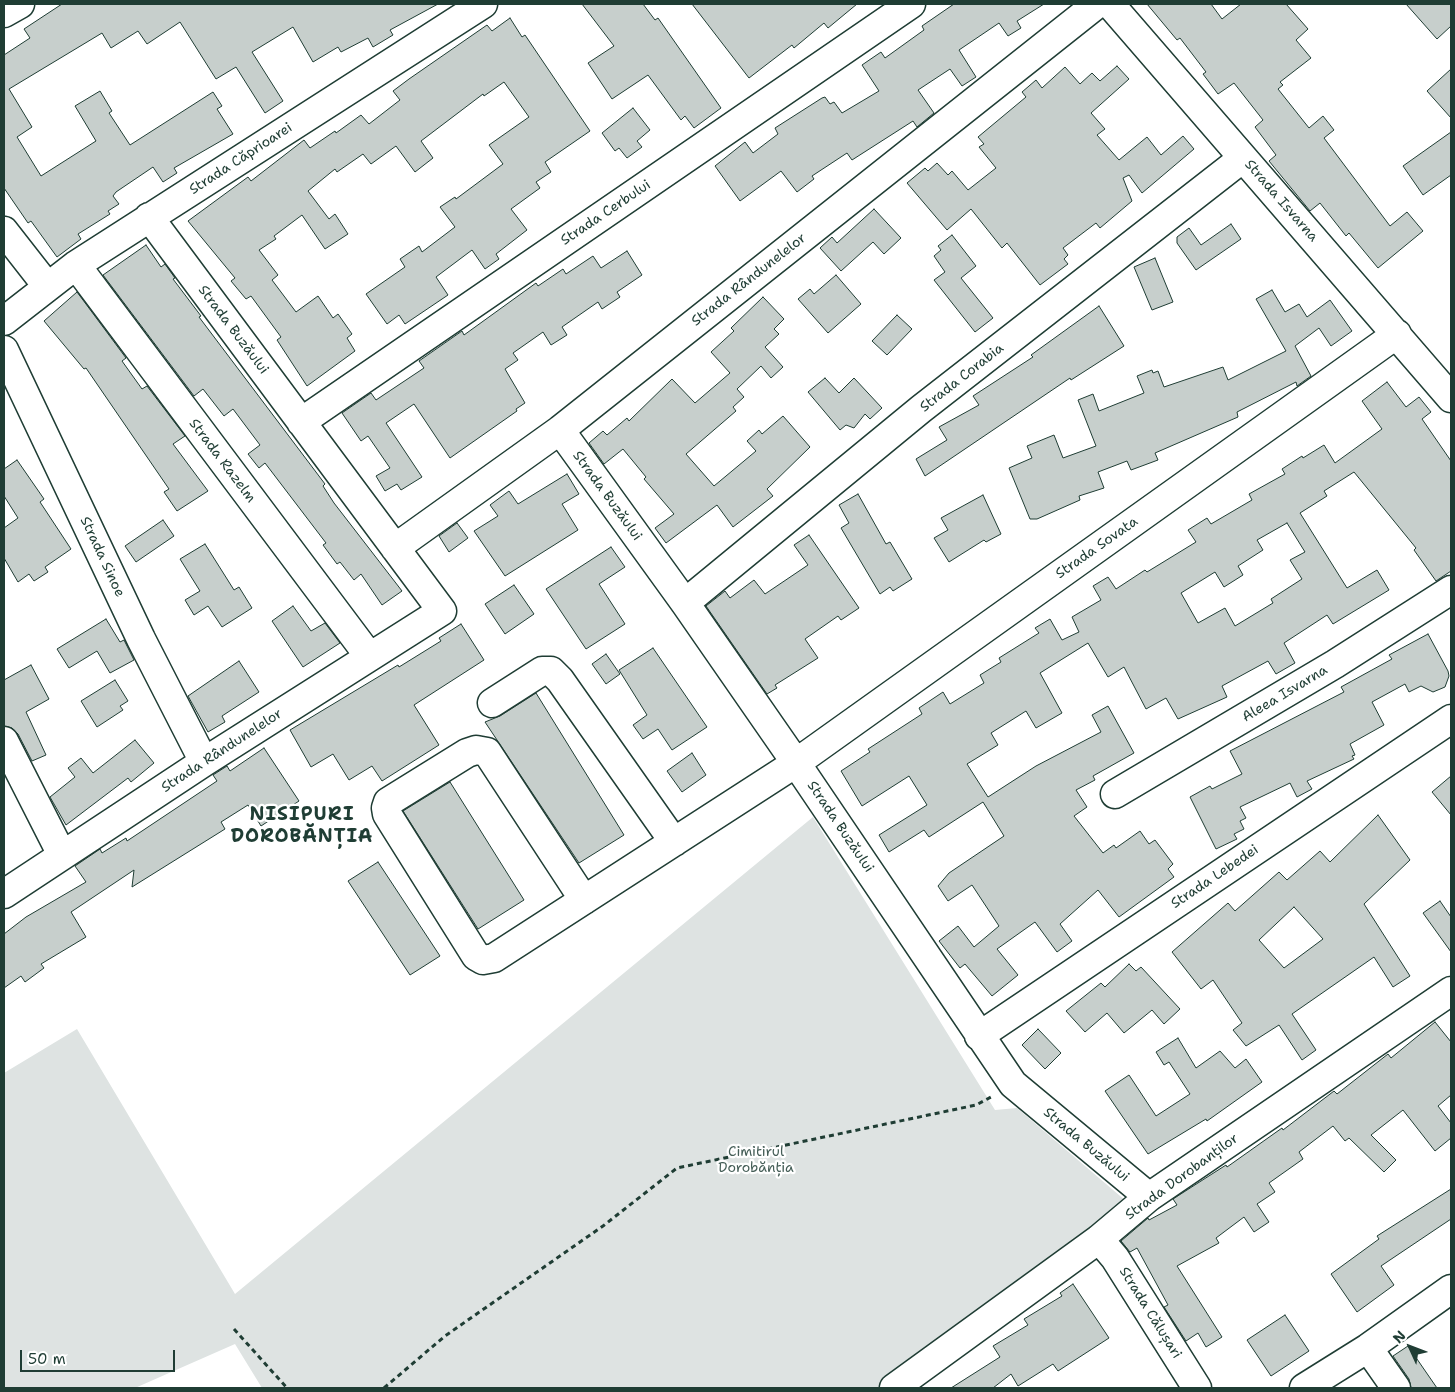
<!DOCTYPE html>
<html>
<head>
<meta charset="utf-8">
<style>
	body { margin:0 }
	#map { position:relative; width:1455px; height:1392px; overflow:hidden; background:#fff; font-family:"Shantell Sans",sans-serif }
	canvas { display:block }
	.frame { position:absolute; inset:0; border:5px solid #1f3d34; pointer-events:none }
	.north { position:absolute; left:1385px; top:1322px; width:50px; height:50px; -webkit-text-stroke:4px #fff; paint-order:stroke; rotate:313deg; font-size:14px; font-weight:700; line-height:20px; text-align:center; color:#1f3d34 }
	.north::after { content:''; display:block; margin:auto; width:18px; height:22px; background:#1f3d34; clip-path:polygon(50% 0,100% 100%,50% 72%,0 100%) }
	.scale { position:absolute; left:20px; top:1350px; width:155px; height:22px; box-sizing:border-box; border:2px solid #1f3d34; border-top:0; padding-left:6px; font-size:15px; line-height:18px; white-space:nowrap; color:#1f3d34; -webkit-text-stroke:4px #fff; paint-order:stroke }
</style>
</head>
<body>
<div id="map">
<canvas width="1455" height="1392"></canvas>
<div class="frame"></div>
<div class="north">N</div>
<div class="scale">50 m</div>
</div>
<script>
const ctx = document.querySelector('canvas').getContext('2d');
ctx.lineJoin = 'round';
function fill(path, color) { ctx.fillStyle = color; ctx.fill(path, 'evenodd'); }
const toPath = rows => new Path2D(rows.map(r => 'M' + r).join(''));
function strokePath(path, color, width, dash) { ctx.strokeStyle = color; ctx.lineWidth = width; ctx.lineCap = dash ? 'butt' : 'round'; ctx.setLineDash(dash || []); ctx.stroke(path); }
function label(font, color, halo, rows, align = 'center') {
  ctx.font = font + ' "Shantell Sans",sans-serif'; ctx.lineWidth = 4.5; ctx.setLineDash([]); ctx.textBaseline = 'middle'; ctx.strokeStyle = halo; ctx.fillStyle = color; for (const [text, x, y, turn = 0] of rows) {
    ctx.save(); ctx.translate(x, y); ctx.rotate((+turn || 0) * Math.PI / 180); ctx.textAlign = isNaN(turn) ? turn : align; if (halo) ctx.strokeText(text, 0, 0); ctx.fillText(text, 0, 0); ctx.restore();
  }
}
fill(toPath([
	[813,817,995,1110,1017,1108,1126,1201,880,1388,262,1388,235,1344,135,1388,4,1388,4,1073,77,1029,235,1294]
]), '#dee3e2');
const building = toPath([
	[62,4,438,4,390,30,393,35,373,47,368,38,341,52,338,47,313,62,293,27,252,52,283,101,265,113,236,67,216,79,180,22,147,44,138,31,111,48,102,33,9,89,32,127,17,137,41,176,96,141,75,106,100,91,112,111,109,113,130,145,213,92,222,106,217,109,233,134,174,168,177,173,163,182,153,167,116,192,113,196,119,204,108,211,110,214,78,234,81,239,57,257,31,221,28,223,4,188,4,55,30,38,24,29,62,4],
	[582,4,643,4,655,20,658,18,721,108,694,128,685,116,681,120,648,75,612,99,588,63,614,46,582,4],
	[692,4,857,4,828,28,824,23,794,48,792,45,749,78,692,4],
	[954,4,1044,4,1017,21,1021,28,1008,36,999,23,959,50,976,77,962,86,950,69,918,90,934,113,917,127,913,121,852,160,847,153,812,176,814,179,797,192,781,171,740,201,715,166,745,142,753,153,778,134,775,128,822,98,825,97,830,104,834,102,842,113,879,91,862,65,881,52,885,58,924,30,922,26,954,4],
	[1147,4,1211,4,1222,19,1241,4,1286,4,1308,29,1296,40,1311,58,1280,82,1283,85,1278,89,1309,128,1323,116,1334,130,1324,138,1390,226,1407,212,1423,231,1378,268,1349,233,1346,236,1320,203,1310,211,1269,161,1276,155,1255,127,1263,120,1234,83,1218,94,1203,74,1206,72,1180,38,1177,40,1147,4],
	[1406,4,1451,4,1451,26,1437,39,1406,4],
	[510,18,522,37,525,35,590,131,545,162,551,172,536,182,540,188,511,209,527,230,496,254,499,259,485,269,472,250,436,277,448,295,405,324,399,315,387,324,366,294,405,267,400,259,419,246,422,252,455,227,440,207,455,197,456,199,503,164,489,145,529,117,504,82,484,96,483,94,421,141,433,158,415,172,396,146,371,164,363,154,337,172,335,169,308,191,329,219,335,214,348,234,325,249,302,215,274,236,276,239,259,250,278,275,272,280,296,312,318,296,333,318,338,314,352,334,347,338,355,351,307,386,277,340,281,337,251,296,246,299,231,281,235,278,188,221,248,177,251,181,304,140,310,148,335,131,336,133,361,115,369,124,400,100,393,91,409,79,487,25,492,31,510,18],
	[1117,66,1129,79,1091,113,1105,129,1097,135,1119,160,1147,137,1161,155,1183,136,1194,149,1142,193,1129,175,1123,178,1132,201,1100,228,1096,223,1063,248,1068,255,1064,259,1068,264,1040,285,1007,243,1002,248,971,209,947,230,907,183,925,168,928,171,937,163,948,175,952,171,968,190,996,168,979,147,984,144,978,137,1026,97,1022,92,1036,80,1042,88,1065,67,1080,84,1092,73,1100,81,1117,66],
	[1451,69,1451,118,1427,91,1451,69],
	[633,108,650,130,637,141,642,147,627,158,619,148,615,151,602,133,633,108],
	[1451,132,1451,175,1423,195,1403,166,1451,132],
	[874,209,901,238,884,254,873,242,841,271,820,248,832,237,837,243,874,209],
	[1231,224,1241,239,1196,270,1177,243,1177,237,1189,228,1201,245,1231,224],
	[952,235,976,266,961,278,993,318,975,332,934,280,945,272,934,256,941,250,938,246,952,235],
	[146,245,161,267,165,264,175,278,173,279,201,316,199,317,325,484,323,486,334,503,402,591,382,605,361,574,354,580,340,562,337,564,323,545,326,543,265,463,259,468,248,454,260,445,233,409,224,416,203,389,194,396,103,275,146,245],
	[627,251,642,275,617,292,620,297,602,309,598,302,562,327,567,335,551,345,543,332,513,353,518,360,505,369,525,403,516,409,517,411,450,458,414,404,386,423,422,477,401,490,397,484,385,491,376,476,390,468,368,436,361,441,342,413,371,393,376,400,424,368,419,361,462,331,464,335,536,283,538,286,563,269,566,274,593,256,601,268,627,251],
	[1155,258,1173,302,1152,310,1134,267,1155,258],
	[836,275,861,304,828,333,798,299,810,289,814,294,836,275],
	[1272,290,1285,312,1299,304,1307,317,1330,300,1352,331,1331,346,1319,328,1295,346,1311,376,1297,386,1296,382,1237,412,1238,417,1155,453,1158,460,1131,470,1127,461,1098,472,1104,488,1079,496,1080,500,1037,519,1030,519,1009,468,1032,458,1027,446,1054,435,1063,458,1096,446,1078,400,1093,394,1099,411,1144,393,1137,376,1152,370,1153,373,1158,371,1164,387,1223,367,1228,380,1286,351,1256,299,1272,290],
	[77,292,126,358,122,361,142,389,147,386,185,436,173,444,208,491,177,511,164,492,169,489,86,368,84,369,44,321,77,292],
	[763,297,784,319,774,329,779,334,765,347,783,367,771,378,761,366,737,389,744,397,733,407,736,411,686,454,714,486,756,451,747,441,759,430,762,434,783,416,810,447,767,489,773,496,733,527,717,505,666,543,655,528,674,514,644,479,646,477,623,449,604,464,589,443,603,431,607,435,627,418,629,421,672,379,695,403,730,373,711,352,734,331,731,328,763,297],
	[1099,306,1124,346,1071,380,1070,378,925,476,916,459,947,440,939,427,979,405,973,396,1033,357,1031,355,1099,306],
	[897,315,912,329,887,355,872,341,897,315],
	[825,378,839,393,854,378,882,408,870,419,865,414,854,428,846,425,840,430,808,392,825,378],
	[1387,382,1406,407,1419,397,1431,412,1422,419,1451,461,1451,571,1436,581,1414,550,1416,548,1354,472,1324,491,1327,496,1300,513,1347,588,1377,570,1389,590,1333,624,1327,615,1284,643,1295,663,1276,674,1268,661,1222,686,1227,697,1178,719,1166,698,1146,709,1124,667,1108,677,1088,643,1040,673,1062,713,1036,728,1026,711,991,733,998,745,967,764,988,797,1036,766,1101,732,1092,715,1108,706,1134,753,1093,776,1095,780,1076,790,1087,807,1074,816,1103,853,1114,845,1116,848,1140,831,1149,844,1155,840,1173,864,1168,869,1174,877,1119,917,1098,890,1060,924,1072,941,1057,952,1035,922,997,949,1018,975,992,996,965,964,960,968,939,941,958,926,974,947,999,926,972,885,948,901,938,886,949,873,1004,836,983,802,929,837,924,830,889,852,879,835,927,805,909,776,862,806,841,771,870,752,868,749,922,714,919,708,943,692,950,704,984,683,980,675,1001,662,999,658,1039,633,1035,628,1050,619,1062,640,1079,632,1072,617,1101,600,1093,586,1108,577,1116,589,1145,570,1147,572,1196,542,1188,530,1207,518,1211,524,1252,500,1249,494,1285,474,1282,469,1302,456,1303,458,1324,445,1335,463,1382,429,1362,401,1387,382],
	[1287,523,1305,552,1290,560,1302,579,1271,599,1273,603,1235,626,1225,608,1198,623,1181,593,1215,572,1224,587,1243,575,1238,566,1263,550,1257,540,1287,523],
	[17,460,44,499,40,502,71,549,45,567,48,572,34,581,29,574,18,582,4,558,4,528,18,518,4,496,4,469,17,460],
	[567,474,579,494,562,504,578,530,505,576,474,531,498,516,490,505,509,491,518,504,567,474],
	[858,494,886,544,890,542,912,579,893,591,890,587,880,594,841,528,849,523,839,505,858,494],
	[983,495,1001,534,986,542,984,540,949,562,934,538,948,530,941,518,983,495],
	[163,520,174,536,136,562,125,546,163,520],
	[457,523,468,538,449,552,439,536,457,523],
	[809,535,859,608,841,620,838,616,805,639,818,658,775,685,777,688,767,694,706,606,725,591,730,598,754,580,765,594,808,565,794,545,809,535],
	[205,544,234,590,239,587,252,608,222,627,208,606,194,615,185,600,200,591,180,559,205,544],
	[611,547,625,567,599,584,625,624,586,649,546,589,611,547],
	[514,585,534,614,505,634,485,604,514,585],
	[293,606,311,631,325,623,340,643,303,667,272,621,293,606],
	[106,619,120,642,124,640,134,660,110,673,97,651,69,668,57,649,106,619],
	[461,624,484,660,414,705,439,745,382,781,372,766,349,780,333,754,311,767,290,730,398,665,399,667,441,641,439,638,461,624],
	[1428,634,1448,671,1449,676,1445,687,1433,692,1421,686,1409,692,1405,684,1372,702,1384,725,1350,744,1355,755,1352,756,1354,759,1307,781,1312,789,1297,797,1290,783,1240,807,1246,818,1240,821,1244,829,1234,834,1237,839,1216,849,1190,797,1210,786,1212,789,1242,774,1230,751,1344,692,1341,687,1392,659,1389,655,1428,634],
	[653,648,707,727,672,750,658,729,643,739,633,725,647,715,619,670,653,648],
	[606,654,620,674,606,684,592,664,606,654],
	[239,661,259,692,222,716,225,722,208,732,188,696,239,661],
	[31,665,49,699,26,712,46,755,32,761,18,734,12,728,4,726,4,680,31,665],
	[115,680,128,701,120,706,123,710,97,727,81,701,115,680],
	[536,693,624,835,579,863,485,722,500,716,536,693],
	[135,740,154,763,131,782,128,778,66,825,50,797,75,777,68,768,81,758,93,773,135,740],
	[264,748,299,801,261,826,248,805,221,822,225,829,132,887,134,870,71,912,86,937,41,964,44,968,25,982,21,976,4,988,4,934,26,917,86,882,75,866,100,849,102,853,126,838,127,841,217,781,213,775,227,766,230,771,264,748],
	[692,753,706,775,682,792,667,771,692,753],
	[1451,776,1451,815,1432,792,1451,776],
	[450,782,524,900,478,929,403,811,450,782],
	[1378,815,1410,860,1364,904,1410,976,1393,987,1374,957,1292,1014,1316,1050,1302,1060,1279,1025,1246,1046,1233,1030,1242,1023,1213,980,1201,989,1172,952,1228,903,1235,911,1279,872,1287,880,1320,851,1330,862,1378,815],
	[1294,907,1323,939,1284,968,1259,940,1294,907],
	[378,862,440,956,410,975,348,881,378,862],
	[1440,901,1451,917,1451,952,1423,913,1440,901],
	[1129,964,1136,971,1141,967,1180,1009,1164,1024,1152,1010,1124,1033,1107,1013,1085,1032,1066,1011,1101,983,1105,987,1129,964],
	[1435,1022,1451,1042,1451,1095,1438,1106,1451,1123,1451,1138,1435,1151,1403,1110,1371,1135,1396,1160,1384,1172,1349,1138,1345,1141,1333,1126,1299,1152,1303,1159,1269,1183,1275,1192,1257,1204,1269,1222,1254,1232,1244,1217,1216,1238,1219,1243,1177,1266,1222,1337,1206,1347,1198,1333,1186,1341,1164,1307,1168,1305,1137,1248,1130,1252,1121,1241,1148,1218,1149,1220,1177,1205,1173,1199,1226,1165,1227,1167,1282,1128,1283,1130,1334,1091,1337,1094,1388,1054,1391,1058,1435,1022],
	[1038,1029,1061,1053,1045,1069,1022,1045,1038,1029],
	[1178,1038,1196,1068,1220,1051,1235,1068,1246,1059,1262,1082,1207,1121,1206,1119,1148,1154,1105,1091,1129,1075,1156,1116,1190,1094,1169,1062,1164,1065,1156,1052,1178,1038],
	[1451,1189,1451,1219,1381,1266,1394,1285,1357,1312,1331,1274,1379,1239,1377,1236,1451,1189],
	[1073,1284,1109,1338,1058,1371,1053,1364,1018,1386,1011,1374,993,1388,951,1388,1000,1357,993,1346,1028,1325,1024,1319,1062,1296,1060,1293,1073,1284],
	[1285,1315,1309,1351,1271,1376,1247,1340,1285,1315],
	[1408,1346,1437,1388,1411,1388,1409,1379,1393,1356,1408,1346]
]);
fill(building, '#c7cfcc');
strokePath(building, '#1f3d34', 1);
const minor = toPath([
	[1110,4,1451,398],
	[4,13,20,4],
	[4,231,47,286],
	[76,265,369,656],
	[4,321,76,265,483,4],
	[4,350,141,639,204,762],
	[301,422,911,4],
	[560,430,685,603,796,763,1013,1084,1149,1197],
	[395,548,560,430,1097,4],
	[685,603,921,409,1243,158],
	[492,703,542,671,551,671,560,680,674,842],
	[4,741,62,855],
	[1115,794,1335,664,1451,590],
	[4,894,204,762,442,611,149,217],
	[584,900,487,752,476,750,467,753,388,802,386,808,387,814,476,956,483,960,494,958,796,763,1397,334],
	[979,1036,1451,719],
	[1099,1239,1115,1258,1197,1388],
	[1368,1348,1396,1388],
	[894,1388,1099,1239,1149,1197,1451,991],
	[1304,1388,1368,1348,1451,1289]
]);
strokePath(minor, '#1f3d34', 31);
strokePath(toPath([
	[234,1329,287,1388],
	[384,1388,445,1336,603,1226,677,1168,976,1105,993,1096]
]), '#1f3d34', 3, [5, 4]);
strokePath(minor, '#fff', 28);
label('14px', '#1f3d34', '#fff', [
	["Strada Căprioarei",241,159,-33],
	["Strada Isvarna",1281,201,49],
	["Strada Cerbului",606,213,-34],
	["Strada Rândunelelor",749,280,-38],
	["Strada Buzăului",233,330,53],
	["Strada Corabia",962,378,-38],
	["Strada Razelm",222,461,53],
	["Strada Buzăului",607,496,54],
	["Strada Sovata",1097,548,-35],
	["Strada Sinoe",102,557,65],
	["Aleea Isvarna",1285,694,-31],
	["Strada Rândunelelor",222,751,-33],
	["Strada Buzăului",840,827,56],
	["Strada Lebedei",1215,877,-34],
	["Strada Buzăului",1086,1145,40],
	["Strada Dorobanților",1182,1177,-36],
	["Strada Călușari",1150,1313,58]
]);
label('14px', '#455e57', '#fff', [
	["Cimitirul",756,1152],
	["Dorobănția",756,1168]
]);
ctx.letterSpacing = '1px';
label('bold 19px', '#1f3d34', '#fff', [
	["NISIPURI",302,815],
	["DOROBĂNȚIA",302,837]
]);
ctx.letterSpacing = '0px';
</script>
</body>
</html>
